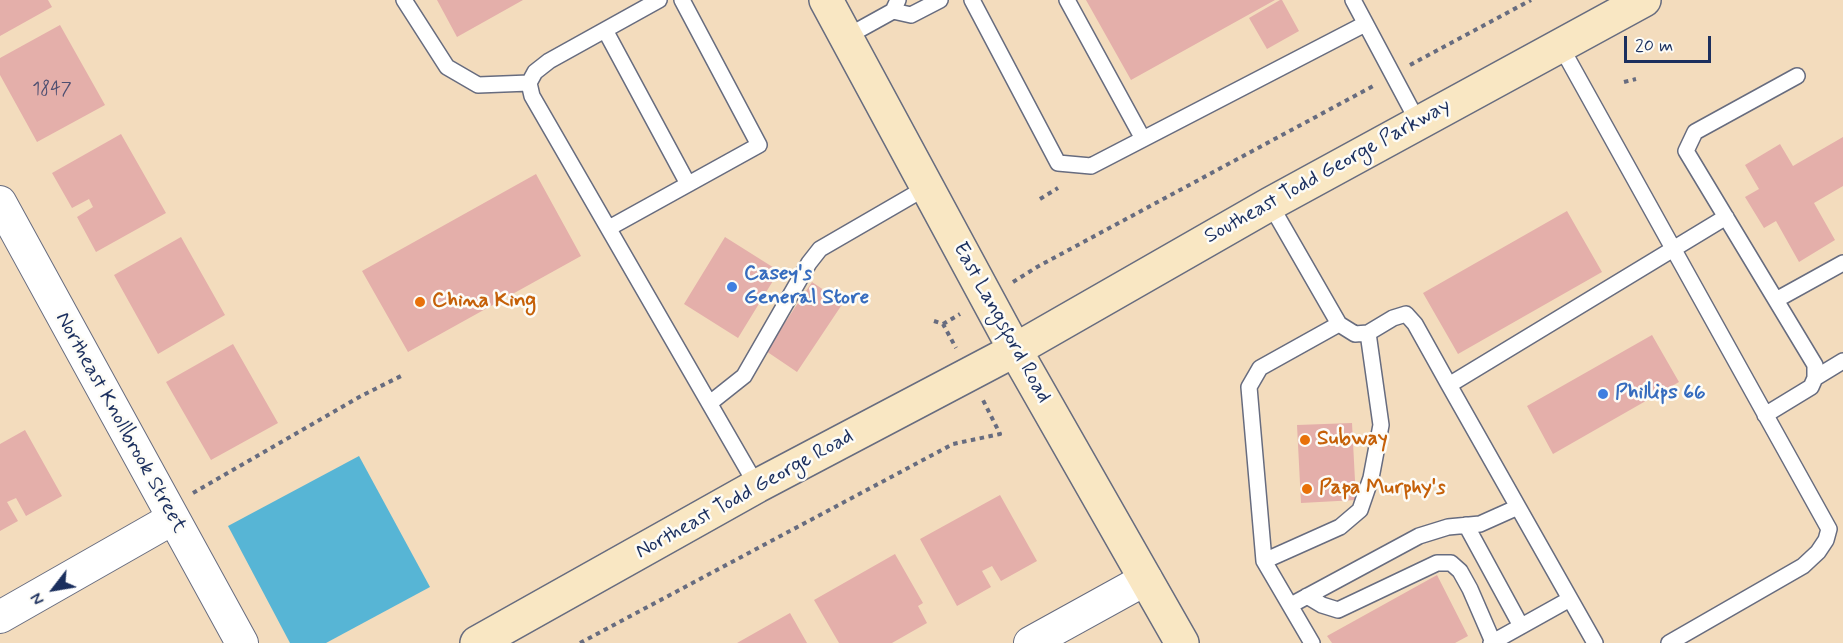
<!DOCTYPE html>
<html>
<head>
<meta charset="utf-8">
<style>
	body { margin:0 }
	#map { position:relative; width:1843px; height:643px; overflow:hidden; background:#f3dcbd; font-family:Mynerve,sans-serif }
	canvas { display:block }
	.north { position:absolute; left:24px; top:559px; width:60px; height:60px; -webkit-text-stroke:4px #fdfcf7; paint-order:stroke; rotate:239deg; font-size:16px; font-weight:700; line-height:24px; text-align:center; color:#1b2f5e }
	.north::after { content:''; display:block; margin:auto; width:21px; height:27px; background:#1b2f5e; clip-path:polygon(50% 0,100% 100%,50% 72%,0 100%) }
	.scale { position:absolute; left:1624px; top:36px; width:87px; height:27px; box-sizing:border-box; border:3px solid #1b2f5e; border-top:0; padding-left:8px; font-size:18px; line-height:21px; white-space:nowrap; color:#1b2f5e; -webkit-text-stroke:4px #fdfcf7; paint-order:stroke }
</style>
</head>
<body>
<div id="map">
<canvas width="1843" height="643"></canvas>
<div class="north">N</div>
<div class="scale">20 m</div>
</div>
<script>
const ctx = document.querySelector('canvas').getContext('2d');
ctx.lineJoin = 'round';
function fill(path, color) { ctx.fillStyle = color; ctx.fill(path, 'evenodd'); }
const toPath = rows => new Path2D(rows.map(r => 'M' + r).join(''));
function strokePath(path, color, width, dash) { ctx.strokeStyle = color; ctx.lineWidth = width; ctx.lineCap = dash ? 'butt' : 'round'; ctx.setLineDash(dash || []); ctx.stroke(path); }
function label(font, color, halo, rows, align = 'center') {
  ctx.font = font + ' Mynerve,sans-serif'; ctx.lineWidth = 5; ctx.setLineDash([]); ctx.textBaseline = 'middle'; ctx.strokeStyle = halo; ctx.fillStyle = color; for (const [text, x, y, turn = 0] of rows) {
    ctx.save(); ctx.translate(x, y); ctx.rotate((+turn || 0) * Math.PI / 180); ctx.textAlign = isNaN(turn) ? turn : align; if (halo) ctx.strokeText(text, 0, 0); ctx.fillText(text, 0, 0); ctx.restore();
  }
}
fill(toPath([
	[359,456,430,587,326,643,290,643,228,526]
]), '#57b5d5');
fill(toPath([
	[0,0,48,0,52,7,0,36],
	[437,0,523,0,457,37],
	[1086,0,1275,0,1131,80],
	[1280,0,1282,0,1299,31,1267,49,1249,18],
	[60,25,105,105,37,142,0,75,0,58],
	[121,134,166,213,96,252,77,217,93,207,89,199,72,208,52,173],
	[1843,137,1843,186,1814,203,1835,240,1799,262,1776,221,1764,228,1745,197,1759,189,1745,165,1780,144,1793,166],
	[536,174,581,256,408,352,362,271],
	[1567,211,1602,272,1458,354,1423,293],
	[181,237,225,315,158,354,114,275],
	[725,237,779,271,738,338,684,304],
	[812,282,843,303,797,372,766,351],
	[1652,335,1679,382,1553,454,1527,406],
	[233,344,278,423,211,460,166,382],
	[1352,423,1356,500,1301,503,1297,425],
	[25,430,62,496,26,516,16,498,7,502,18,521,0,531,0,444],
	[1000,495,1037,561,1001,581,992,566,982,571,991,587,957,606,920,539],
	[895,554,923,603,918,606,927,623,892,643,839,643,814,600],
	[1437,575,1468,636,1455,643,1332,643,1327,636],
	[790,613,807,643,737,643]
]), '#e4afaa');
const lane = toPath([
	[404,0,447,67,478,85,529,83],
	[659,0,549,61,535,72,529,83,532,96,757,486],
	[972,0,1058,163,1091,166,1365,24],
	[1067,0,1143,139],
	[1353,0,1418,122],
	[893,11,911,15,940,0],
	[605,30,688,184],
	[846,37,893,11,898,0],
	[1560,45,1829,529,1826,540,1818,552,1803,566,1669,643],
	[1270,204,1339,324,1355,334,1368,333,1393,318,1406,314,1415,324,1449,385,1726,217],
	[609,228,759,145,682,0],
	[1776,300,1843,263],
	[1815,378,1843,361],
	[1449,385,1595,643],
	[710,403,744,376,809,263,820,249,927,187],
	[1765,415,1811,387,1815,378,1815,365,1686,151,1695,132,1797,76],
	[1466,525,1521,626],
	[1264,561,1340,527,1360,510,1371,478,1381,425,1368,333],
	[1307,596,1322,605,1338,610,1437,563,1451,563,1460,571,1470,589,1493,642],
	[1291,605,1419,536,1448,527,1480,524,1518,507],
	[1312,643,1264,561,1249,387,1260,368,1339,324],
	[1491,643,1570,599]
]);
const street = toPath([
	[0,202,242,643],
	[0,617,172,519],
	[1030,643,1146,579]
]);
const secondary = toPath([
	[826,0,1015,350,1182,643],
	[477,643,757,486,1015,350,1270,204,1644,0]
]);
strokePath(lane, '#676c7f', 18);
strokePath(street, '#676c7f', 34);
strokePath(secondary, '#676c7f', 36);
strokePath(toPath([
	[1410,65,1531,0],
	[1624,82,1636,79],
	[1040,199,1058,188],
	[1013,282,1037,267,1375,85],
	[934,321,943,324,956,348],
	[943,324,960,314],
	[193,493,361,396,403,375],
	[580,643,953,444,1000,434,983,400]
]), '#676c7f', 4, [4.5, 4.5]);
strokePath(lane, '#fff', 15);
strokePath(street, '#fff', 32);
strokePath(secondary, '#f9e7c3', 33);
for (const [x, y, r, color] of [
	[732,287,6,"#3f7fe0"],
	[420,302,6,"#e8710a"],
	[1603,394,6,"#3f7fe0"],
	[1305,440,6,"#e8710a"],
	[1307,489,6,"#e8710a"]
]) { const dot = new Path2D(); dot.arc(x, y, r, 0, 2 * Math.PI); ctx.fillStyle = color; ctx.fill(dot); strokePath(dot, '#fdfcf7', 2); }
label('18px', '#4d4f71', null, [
	["1847",52,90]
]);
label('21px', '#1b2f5e', '#fdfcf7', [
	["Southeast Todd George Parkway",1328,172,-29],
	["East Langsford Road",1001,323,61],
	["Northeast Knollbrook Street",120,423,61],
	["Northeast Todd George Road",745,495,-29]
]);
label('bold 21px', '#366cbe', '#fdfcf7', [
	["Casey's",744,275],
	["General Store",744,299],
	["Phillips 66",1615,394]
], 'left');
label('bold 21px', '#c56008', '#fdfcf7', [
	["China King",432,302],
	["Subway",1317,440],
	["Papa Murphy's",1319,489]
], 'left');
</script>
</body>
</html>
